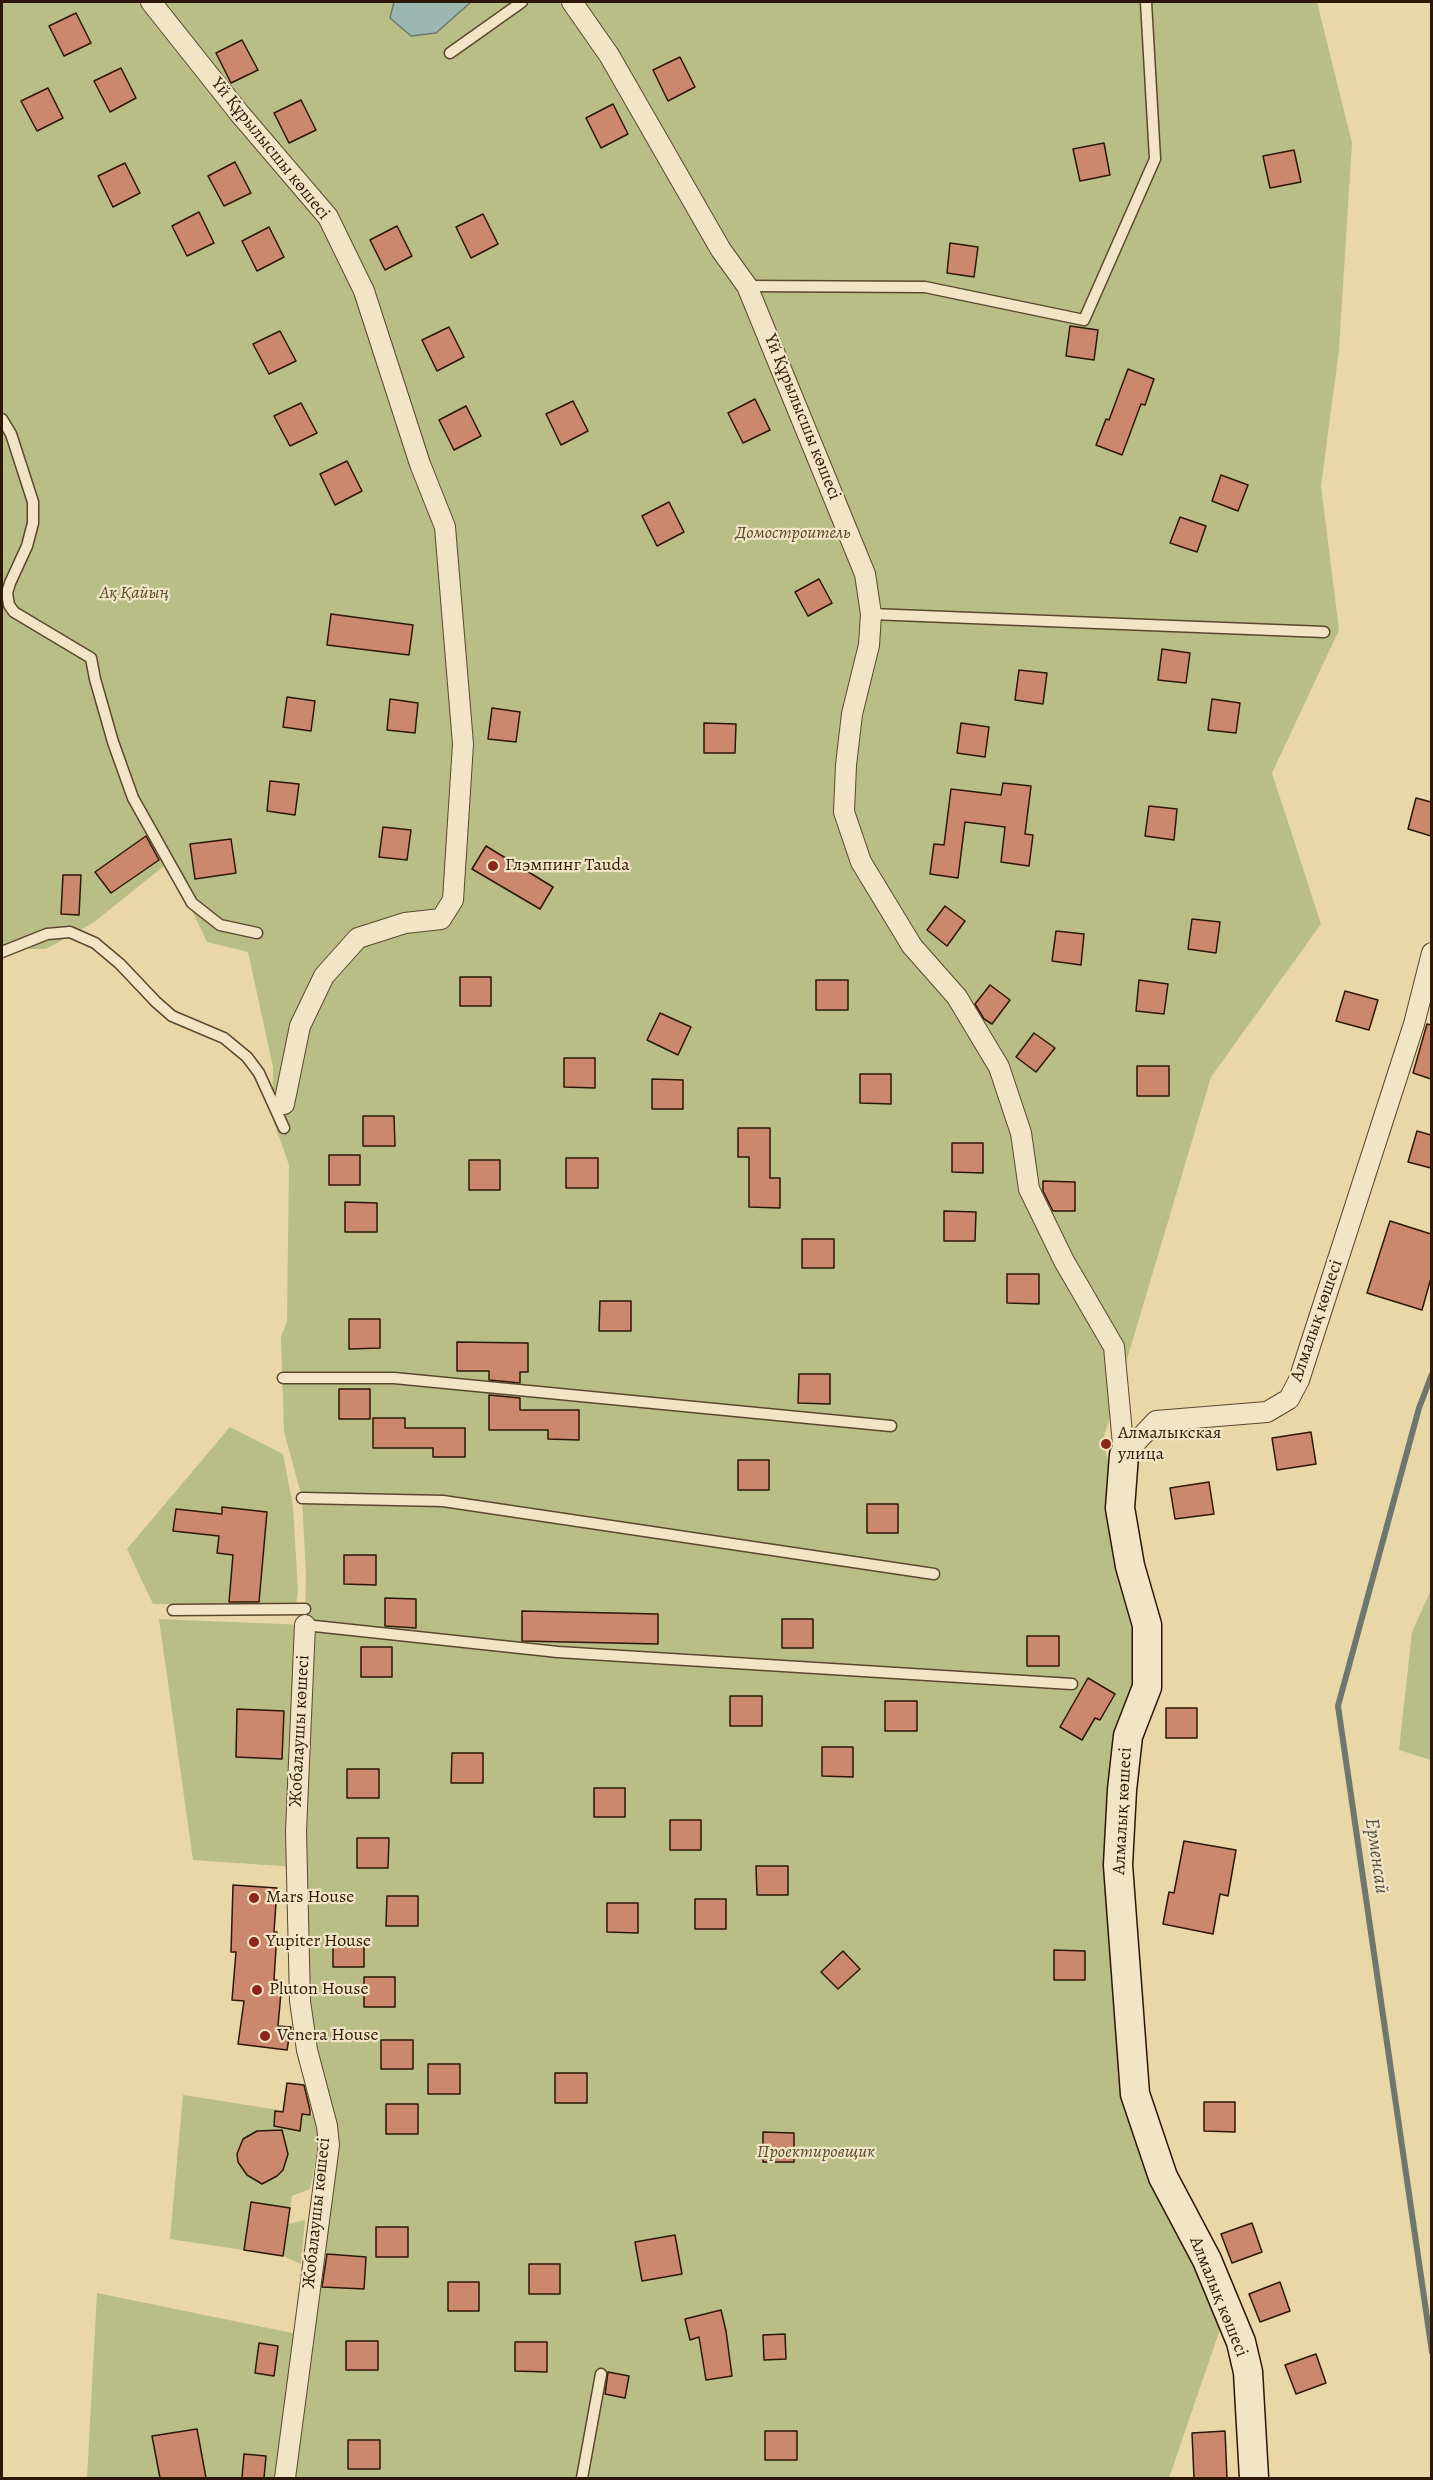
<!DOCTYPE html>
<html>
<head>
<meta charset="utf-8">
<style>
	body { margin:0 }
	#map { position:relative; width:1433px; height:2480px; overflow:hidden; background:#e9d7a7; font-family:Alegreya,serif }
	canvas { display:block }
	.frame { position:absolute; inset:0; border:3px solid #2d1706; pointer-events:none }
</style>
</head>
<body>
<div id="map">
<canvas width="1433" height="2480"></canvas>
<div class="frame"></div>
</div>
<script>
const ctx = document.querySelector('canvas').getContext('2d');
ctx.lineJoin = 'round';
function fill(path, color) { ctx.fillStyle = color; ctx.fill(path, 'evenodd'); }
const toPath = rows => new Path2D(rows.map(r => 'M' + r).join(''));
function strokePath(path, color, width, dash) { ctx.strokeStyle = color; ctx.lineWidth = width; ctx.lineCap = dash ? 'butt' : 'round'; ctx.setLineDash(dash || []); ctx.stroke(path); }
function label(font, color, halo, rows, align = 'center') {
  ctx.font = font + ' Alegreya,serif'; ctx.lineWidth = 4.5; ctx.setLineDash([]); ctx.textBaseline = 'middle'; ctx.strokeStyle = halo; ctx.fillStyle = color; for (const [text, x, y, turn = 0] of rows) {
    ctx.save(); ctx.translate(x, y); ctx.rotate((+turn || 0) * Math.PI / 180); ctx.textAlign = isNaN(turn) ? turn : align; if (halo) ctx.strokeText(text, 0, 0); ctx.fillText(text, 0, 0); ctx.restore();
  }
}
fill(toPath([
	[2,2,1317,2,1352,143,1339,350,1321,486,1339,630,1272,773,1321,924,1211,1077,1103,1440,1147,1625,1128,1736,1135,2094,1227,2309,1169,2478,87,2478,97,2293,302,2335,324,2119,310,2189,292,2196,288,2224,305,2220,301,2264,283,2256,170,2239,183,2095,324,2117,307,2050,296,1867,193,1860,159,1619,305,1625,306,1574,302,1498,284,1431,281,1337,287,1321,289,1165,272,1117,273,1067,248,952,207,942,169,862,93,923,46,949,2,949],
	[230,1427,283,1454,293,1506,298,1592,296,1605,153,1604,127,1549],
	[1431,1590,1431,1760,1399,1750,1412,1632]
]), '#b8be86');
const water = toPath([
	[394,2,471,2,436,33,411,36,390,18,394,2]
]);
fill(water, '#9ab7b1');
strokePath(water, '#6e776d', 1.5);
strokePath(toPath([
	[1432,1374,1419,1408,1338,1706,1432,2352]
]), '#6e776d', 6);
const building = toPath([
	[76,13,91,43,64,56,49,26,76,13],
	[242,40,258,70,231,83,216,53,242,40],
	[680,57,695,87,668,101,653,70,680,57],
	[121,68,136,98,110,112,94,81,121,68],
	[48,88,63,118,37,131,21,101,48,88],
	[301,100,316,130,289,143,274,113,301,100],
	[613,104,628,134,601,148,586,118,613,104],
	[1104,143,1110,175,1080,181,1073,149,1104,143],
	[1294,150,1301,182,1270,188,1263,156,1294,150],
	[235,162,251,193,224,206,208,176,235,162],
	[125,163,140,193,113,207,98,176,125,163],
	[199,212,214,243,187,256,172,226,199,212],
	[483,214,498,244,471,258,456,227,483,214],
	[397,226,412,256,385,270,370,240,397,226],
	[269,227,284,257,257,271,242,241,269,227],
	[950,243,978,247,974,277,947,273,950,243],
	[1070,326,1098,330,1094,360,1066,356,1070,326],
	[449,327,464,357,437,371,422,340,449,327],
	[280,331,296,361,269,374,253,344,280,331],
	[1128,369,1154,379,1145,405,1141,404,1122,455,1096,445,1106,419,1109,420,1128,369],
	[755,399,770,430,743,443,728,413,755,399],
	[573,401,588,431,561,445,546,414,573,401],
	[301,403,317,433,290,446,274,416,301,403],
	[466,406,481,436,454,450,439,420,466,406],
	[347,461,362,491,335,505,320,474,347,461],
	[1221,475,1248,485,1238,511,1212,501,1221,475],
	[669,502,684,532,657,546,642,516,669,502],
	[1180,517,1206,526,1197,552,1170,543,1180,517],
	[819,579,832,603,808,616,795,592,819,579],
	[331,614,413,625,409,655,327,645,331,614],
	[1162,649,1190,653,1186,683,1158,680,1162,649],
	[1019,670,1047,673,1043,704,1015,700,1019,670],
	[287,697,315,701,311,731,283,727,287,697],
	[390,699,418,703,415,733,387,730,390,699],
	[1212,699,1240,703,1236,733,1208,730,1212,699],
	[492,708,520,712,516,742,488,739,492,708],
	[704,723,736,724,735,753,704,753,704,723],
	[961,723,989,727,985,757,957,753,961,723],
	[270,781,299,784,295,815,267,811,270,781],
	[1003,783,1031,786,1025,834,1033,835,1029,866,1001,862,1005,827,965,822,958,878,930,874,934,844,944,845,951,789,1001,795,1003,783],
	[1416,798,1431,802,1431,836,1408,829,1416,798],
	[1149,806,1177,809,1174,840,1145,836,1149,806],
	[383,827,411,830,407,860,379,857,383,827],
	[146,836,159,860,111,893,95,872,146,836],
	[231,839,236,873,195,879,190,844,231,839],
	[486,846,553,887,540,909,472,869,486,846],
	[63,875,81,875,79,915,61,914,63,875],
	[945,906,965,921,947,946,927,930,945,906],
	[1192,919,1220,922,1216,953,1188,949,1192,919],
	[1056,931,1084,934,1081,965,1052,961,1056,931],
	[460,977,491,977,491,1006,460,1006,460,977],
	[816,980,848,980,848,1010,816,1010,816,980],
	[1139,980,1168,984,1164,1014,1136,1011,1139,980],
	[990,985,1010,1000,992,1024,984,1019,975,1004,990,985],
	[1345,991,1378,1000,1369,1030,1336,1021,1345,991],
	[660,1013,691,1027,678,1055,647,1040,660,1013],
	[1427,1024,1431,1025,1431,1079,1413,1073,1427,1024],
	[1034,1033,1055,1048,1036,1072,1016,1057,1034,1033],
	[564,1058,595,1058,595,1088,564,1087,564,1058],
	[1137,1066,1169,1066,1169,1096,1137,1096,1137,1066],
	[860,1074,891,1074,891,1104,860,1103,860,1074],
	[652,1079,683,1080,683,1109,652,1109,652,1079],
	[363,1116,394,1116,395,1146,363,1146,363,1116],
	[738,1128,770,1128,770,1178,780,1178,780,1208,749,1207,749,1157,738,1157,738,1128],
	[1417,1131,1431,1135,1431,1168,1408,1162,1417,1131],
	[952,1143,983,1143,983,1173,952,1172,952,1143],
	[329,1155,360,1155,360,1185,329,1185,329,1155],
	[566,1158,598,1158,598,1188,566,1188,566,1158],
	[469,1160,500,1160,500,1190,469,1190,469,1160],
	[1043,1181,1075,1182,1075,1211,1053,1211,1043,1191,1043,1181],
	[345,1202,377,1203,377,1232,345,1232,345,1202],
	[944,1211,976,1212,975,1241,944,1241,944,1211],
	[1390,1221,1431,1234,1431,1278,1422,1310,1367,1293,1390,1221],
	[802,1239,834,1239,834,1268,802,1268,802,1239],
	[1007,1274,1039,1274,1039,1304,1007,1303,1007,1274],
	[600,1301,631,1301,631,1331,599,1331,600,1301],
	[349,1319,380,1319,380,1348,349,1349,349,1319],
	[457,1342,528,1343,528,1372,520,1372,520,1383,489,1380,489,1371,457,1371,457,1342],
	[799,1374,830,1374,830,1404,798,1403,799,1374],
	[339,1389,370,1389,370,1419,339,1419,339,1389],
	[489,1395,520,1398,520,1410,579,1410,579,1440,548,1439,548,1430,489,1430,489,1395],
	[373,1418,405,1418,405,1428,465,1428,465,1457,433,1457,433,1448,373,1448,373,1418],
	[1311,1432,1316,1464,1277,1470,1272,1438,1311,1432],
	[738,1460,769,1460,769,1490,738,1490,738,1460],
	[1209,1482,1214,1514,1175,1519,1170,1488,1209,1482],
	[867,1504,898,1504,898,1533,867,1533,867,1504],
	[222,1507,267,1512,259,1602,229,1602,233,1555,217,1553,219,1536,173,1531,176,1509,222,1514,222,1507],
	[344,1555,376,1555,376,1585,344,1584,344,1555],
	[385,1598,416,1599,416,1628,385,1626,385,1598],
	[522,1611,658,1614,658,1644,522,1641,522,1611],
	[782,1619,813,1619,813,1648,782,1648,782,1619],
	[1027,1636,1059,1636,1059,1666,1027,1666,1027,1636],
	[361,1647,392,1647,392,1677,361,1677,361,1647],
	[1088,1678,1115,1694,1100,1720,1095,1718,1082,1740,1060,1727,1088,1678],
	[730,1696,762,1696,762,1726,730,1726,730,1696],
	[885,1701,917,1701,917,1731,885,1731,885,1701],
	[1166,1708,1197,1708,1197,1738,1166,1738,1166,1708],
	[237,1709,284,1711,282,1759,236,1757,237,1709],
	[822,1747,853,1747,853,1777,822,1776,822,1747],
	[452,1753,483,1753,483,1783,451,1783,452,1753],
	[347,1769,379,1769,379,1798,347,1798,347,1769],
	[594,1788,625,1788,625,1817,594,1817,594,1788],
	[670,1820,701,1820,701,1850,670,1850,670,1820],
	[357,1838,389,1838,388,1868,357,1868,357,1838],
	[1184,1841,1236,1850,1228,1896,1220,1894,1213,1934,1163,1924,1169,1892,1174,1893,1184,1841],
	[756,1866,788,1866,788,1895,757,1895,756,1866],
	[233,1885,277,1888,274,1932,277,1932,274,1980,282,1981,278,2026,291,2027,287,2050,238,2044,244,2001,232,2000,236,1952,231,1952,233,1885],
	[387,1896,418,1896,418,1926,386,1926,387,1896],
	[695,1899,726,1899,726,1929,695,1929,695,1899],
	[607,1903,638,1903,638,1933,607,1932,607,1903],
	[333,1938,364,1938,364,1967,333,1967,333,1938],
	[1054,1950,1085,1951,1085,1980,1054,1980,1054,1950],
	[843,1951,860,1969,838,1989,821,1972,843,1951],
	[364,1977,395,1977,395,2007,364,2007,364,1977],
	[381,2040,413,2040,413,2069,381,2069,381,2040],
	[428,2064,460,2064,460,2094,428,2094,428,2064],
	[555,2073,587,2073,587,2103,555,2103,555,2073],
	[287,2083,304,2085,310,2110,310,2115,302,2114,300,2131,274,2126,275,2111,283,2112,287,2083],
	[1204,2102,1235,2102,1235,2132,1204,2131,1204,2102],
	[386,2104,418,2104,418,2134,386,2134,386,2104],
	[282,2130,288,2154,283,2170,277,2176,262,2184,247,2175,238,2162,237,2154,243,2139,257,2131,282,2130],
	[763,2132,794,2133,794,2162,763,2162,763,2132],
	[251,2202,290,2208,283,2256,244,2250,251,2202],
	[1252,2223,1262,2252,1232,2263,1221,2234,1252,2223],
	[376,2227,408,2227,408,2257,376,2257,376,2227],
	[675,2235,682,2274,642,2281,635,2242,675,2235],
	[327,2254,366,2257,364,2289,322,2287,327,2254],
	[529,2264,560,2264,560,2294,529,2294,529,2264],
	[448,2282,479,2282,479,2311,448,2311,448,2282],
	[1280,2282,1290,2311,1260,2322,1249,2294,1280,2282],
	[721,2310,726,2331,732,2376,706,2380,699,2337,690,2340,685,2319,721,2310],
	[785,2334,786,2359,764,2360,763,2335,785,2334],
	[346,2341,378,2341,378,2370,346,2370,346,2341],
	[515,2342,547,2342,547,2372,515,2371,515,2342],
	[259,2343,278,2346,274,2376,255,2373,259,2343],
	[1316,2354,1326,2383,1296,2394,1285,2365,1316,2354],
	[608,2372,629,2376,625,2398,605,2394,608,2372],
	[197,2429,206,2478,160,2478,152,2436,197,2429],
	[765,2431,797,2431,797,2460,765,2460,765,2431],
	[1225,2431,1227,2478,1194,2478,1192,2433,1225,2431],
	[348,2440,380,2440,380,2469,348,2469,348,2440],
	[244,2454,266,2456,264,2478,242,2478,244,2454]
]);
fill(building, '#cc886c');
strokePath(building, '#2d1706', 1.5);
const lane = toPath([
	[450,53,522,2],
	[747,286,925,287,1084,320,1155,159,1146,2],
	[2,419,11,434,33,502,33,523,27,546,10,583,7,593,9,605,14,612,91,658,95,679,113,742,133,798,192,903,220,925,257,933],
	[871,614,1324,632],
	[2,952,47,934,70,932,95,943,120,964,156,1002,172,1016,224,1038,247,1057,259,1073,284,1128],
	[283,1378,394,1378,891,1426],
	[302,1498,443,1501,934,1574],
	[173,1610,305,1609],
	[305,1625,558,1652,1072,1684],
	[582,2478,601,2374]
]);
const street = toPath([
	[151,2,240,114,328,217,364,291,420,464,445,527,463,744,453,900,441,919,405,923,358,938,324,976,300,1026,284,1104],
	[572,2,609,55,721,250,747,286,865,574,871,614,869,645,852,714,846,765,844,812,861,862,912,946,957,997,999,1067,1021,1133,1029,1189,1064,1261,1114,1347,1124,1455],
	[1124,1455,1156,1421,1267,1412,1289,1399,1299,1380,1414,1024,1432,953],
	[285,2478,329,2145,327,2126,307,2050,300,2001,296,1831,305,1625]
]);
const secondary = toPath([
	[1124,1455,1120,1508,1130,1566,1147,1625,1147,1687,1128,1736,1122,1790,1118,1865,1135,2094,1163,2177,1207,2260,1241,2342,1248,2372,1254,2478]
]);
strokePath(lane, '#5c472e', 13);
strokePath(street, '#5c472e', 22);
strokePath(secondary, '#2d1706', 31);
strokePath(lane, '#f1e5c6', 10);
strokePath(street, '#f1e5c6', 20);
strokePath(secondary, '#f1e5c6', 28);
for (const [x, y, r, color] of [
	[493,866,6,"#8f2418"],
	[1106,1444,6,"#8f2418"],
	[254,1898,6,"#8f2418"],
	[254,1942,6,"#8f2418"],
	[257,1990,6,"#8f2418"],
	[265,2036,6,"#8f2418"]
]) { const dot = new Path2D(); dot.arc(x, y, r, 0, 2 * Math.PI); ctx.fillStyle = color; ctx.fill(dot); strokePath(dot, '#f1e5c6', 2); }
label('18px', '#2d1706', '#f1e5c6', [
	["Үй Құрылысшы көшесі",270,149,51],
	["Үй Құрылысшы көшесі",802,417,68],
	["Алмалық көшесі",1317,1321,-71],
	["Жобалаушы көшесі",300,1731,-87],
	["Алмалық көшесі",1123,1811,-87],
	["Жобалаушы көшесі",317,2213,-84],
	["Алмалық көшесі",1218,2297,68]
]);
label('italic 18px', '#57492c', '#f1e5c6', [
	["Домостроитель",793,534],
	["Ақ Қайың",134,594],
	["Проектировщик",816,2153]
]);
label('18px', '#2d1706', '#f1e5c6', [
	["Глэмпинг Tauda",505,866],
	["Алмалыкская",1118,1434],
	["улица",1118,1455],
	["Mars House",266,1898],
	["Yupiter House",266,1942],
	["Pluton House",269,1990],
	["Venera House",277,2036]
], 'left');
label('italic 20px', '#534f42', '#f1e5c6', [
	["Ерменсай",1376,1856,82]
]);
</script>
</body>
</html>
